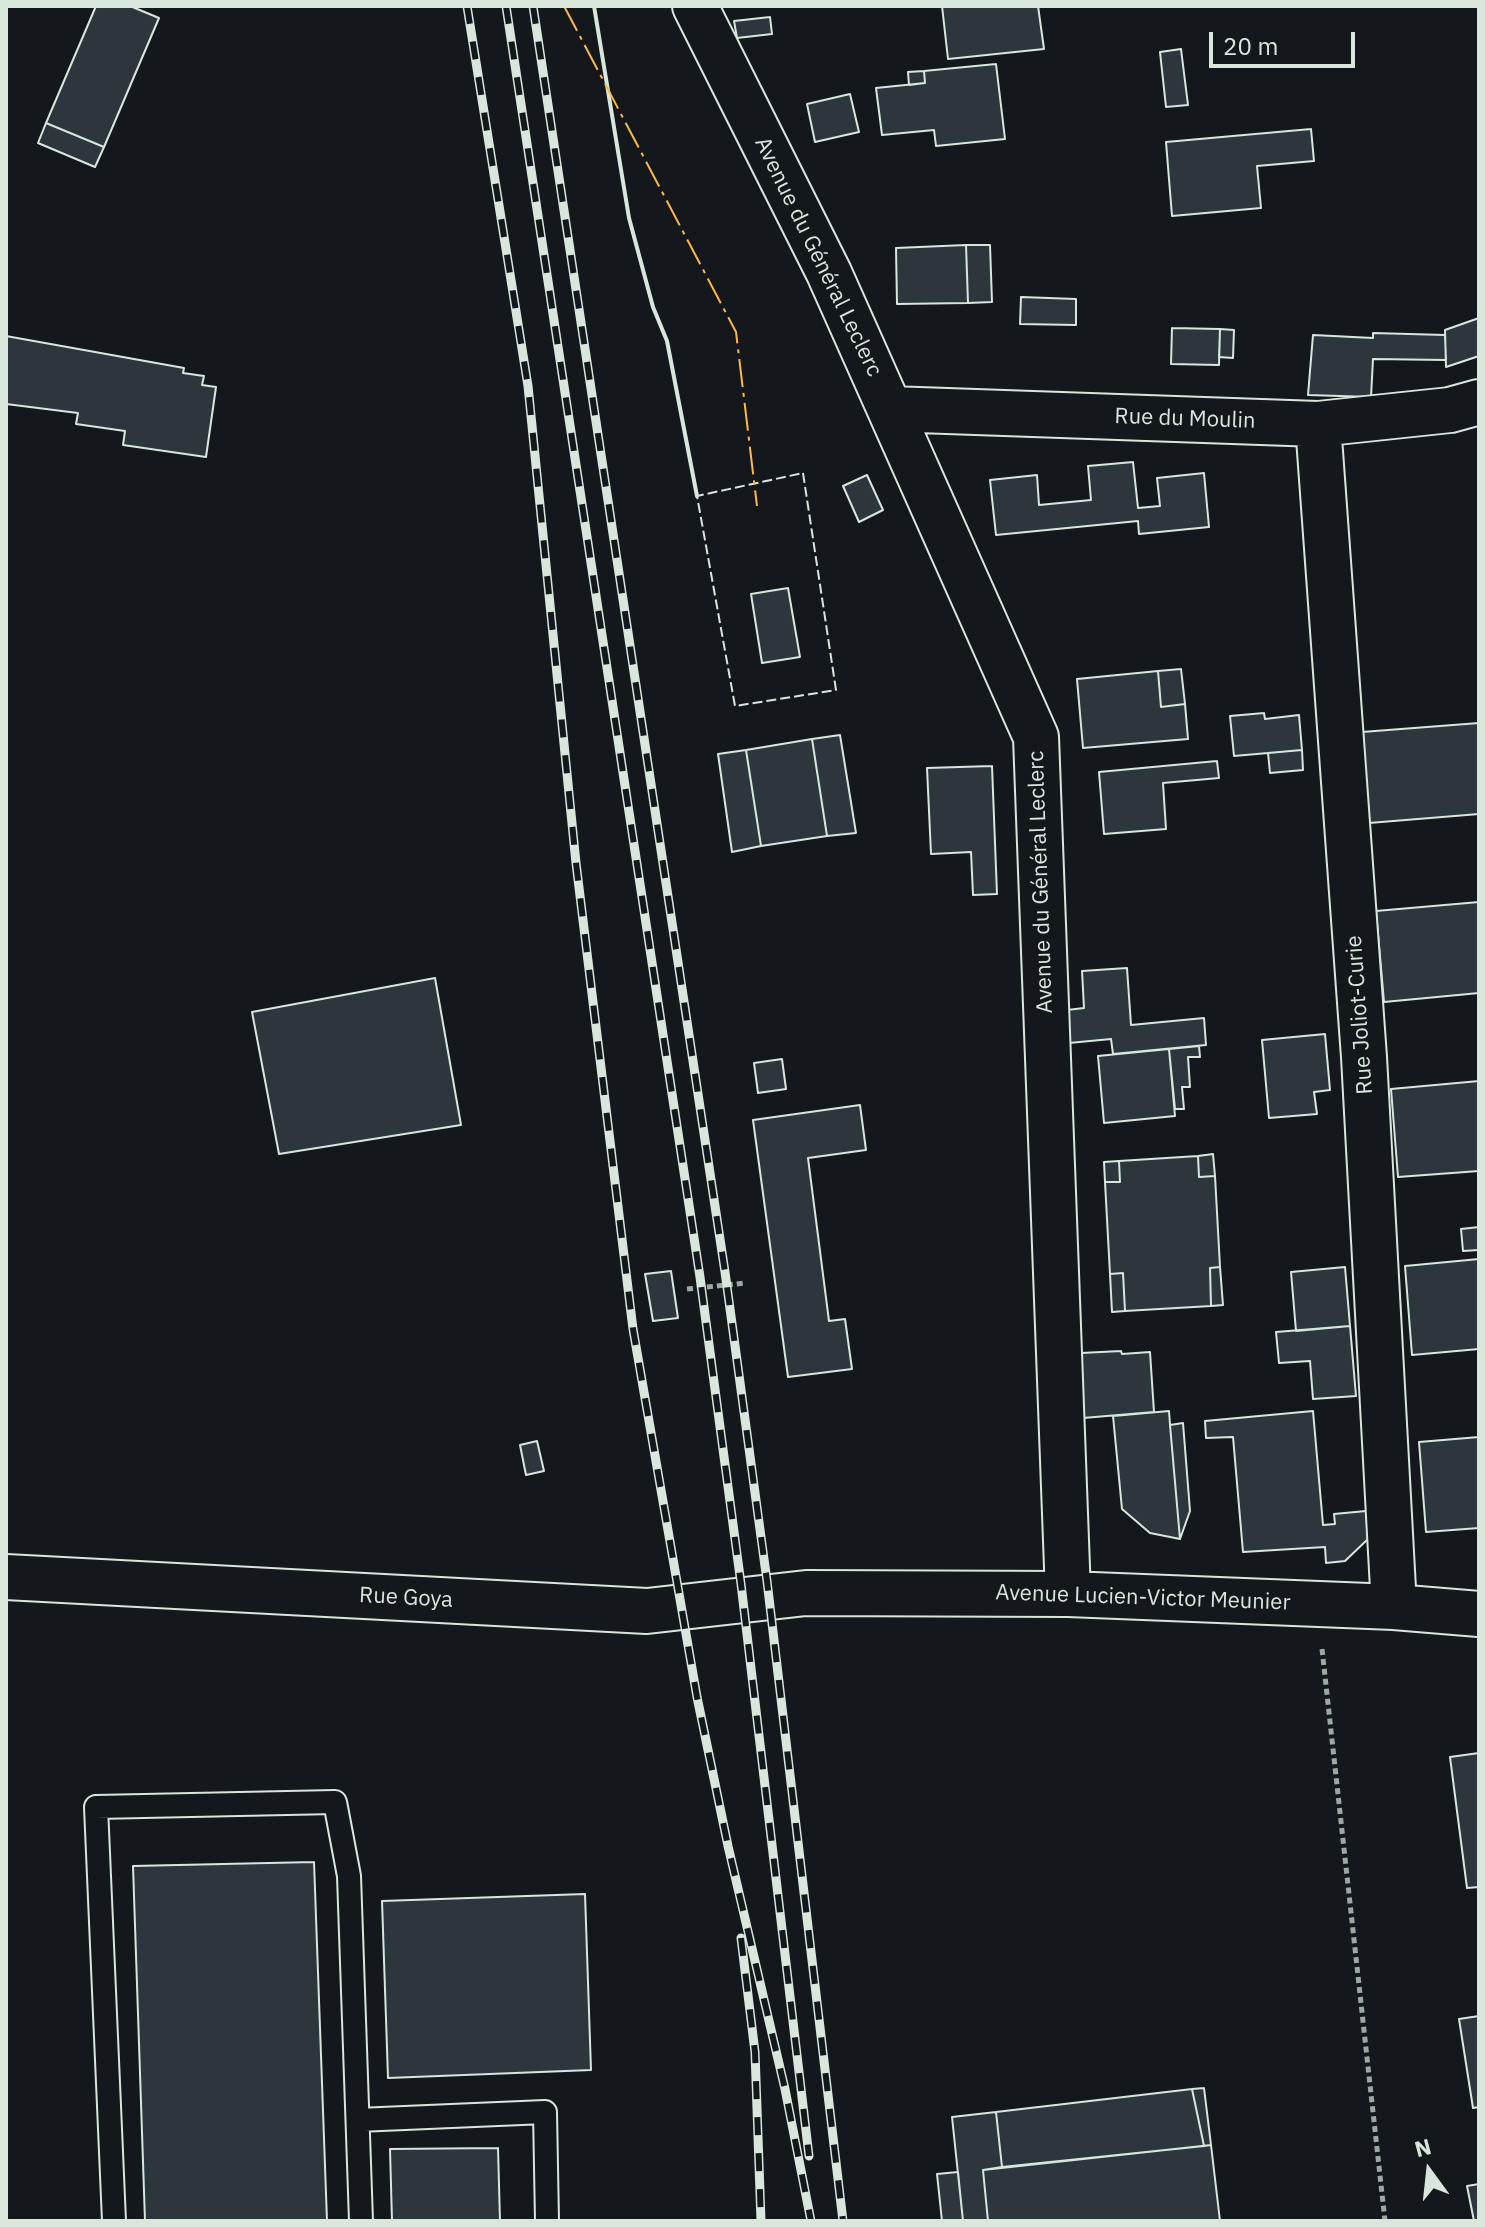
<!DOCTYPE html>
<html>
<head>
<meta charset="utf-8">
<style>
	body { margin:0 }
	#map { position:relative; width:1485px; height:2227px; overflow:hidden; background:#14181c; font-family:"IBM Plex Sans",sans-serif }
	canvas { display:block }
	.frame { position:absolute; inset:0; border:8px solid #d8e6dc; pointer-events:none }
	.north { position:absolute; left:1389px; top:2131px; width:80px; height:80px; -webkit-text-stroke:6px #14181c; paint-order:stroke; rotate:345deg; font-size:22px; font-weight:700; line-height:32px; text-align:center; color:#d8e6dc }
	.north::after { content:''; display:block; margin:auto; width:28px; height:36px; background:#d8e6dc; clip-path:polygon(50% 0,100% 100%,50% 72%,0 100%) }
	.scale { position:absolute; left:1209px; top:32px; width:146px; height:36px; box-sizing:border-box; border:4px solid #d8e6dc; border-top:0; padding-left:10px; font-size:24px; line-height:28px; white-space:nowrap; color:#d8e6dc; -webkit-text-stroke:6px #14181c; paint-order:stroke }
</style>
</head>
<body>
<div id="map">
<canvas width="1485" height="2227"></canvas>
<div class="frame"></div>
<div class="north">N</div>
<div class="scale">20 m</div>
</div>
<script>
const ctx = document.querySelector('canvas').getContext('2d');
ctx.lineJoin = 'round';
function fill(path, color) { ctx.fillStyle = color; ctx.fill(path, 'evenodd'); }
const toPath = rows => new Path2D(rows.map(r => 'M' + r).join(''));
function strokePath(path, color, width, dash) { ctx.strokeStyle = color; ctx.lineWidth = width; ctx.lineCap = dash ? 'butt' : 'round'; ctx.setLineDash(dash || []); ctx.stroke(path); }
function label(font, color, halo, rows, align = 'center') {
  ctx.font = font + ' "IBM Plex Sans",sans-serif'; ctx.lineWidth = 6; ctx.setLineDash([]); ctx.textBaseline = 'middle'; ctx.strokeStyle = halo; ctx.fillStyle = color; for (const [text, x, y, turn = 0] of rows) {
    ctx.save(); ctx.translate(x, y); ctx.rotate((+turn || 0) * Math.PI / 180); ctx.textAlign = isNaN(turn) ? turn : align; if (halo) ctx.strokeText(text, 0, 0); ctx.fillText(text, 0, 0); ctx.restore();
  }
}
const building = toPath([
	[96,6,130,6,159,18,104,147,46,123,96,6],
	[942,6,1038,6,1044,49,948,59,942,6],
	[770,17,772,34,737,38,734,21,770,17],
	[1181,49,1188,105,1166,107,1160,52,1181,49],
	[996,64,1005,139,936,146,934,130,882,135,876,88,925,83,924,71,996,64],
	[924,71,925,83,909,85,908,72,924,71],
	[850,94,859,132,815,142,807,104,850,94],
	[46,123,104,147,95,167,38,143,46,123],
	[1311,129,1314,161,1257,166,1261,208,1172,216,1166,142,1311,129],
	[966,245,990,245,992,302,968,303,966,245],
	[966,245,968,303,897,304,896,248,966,245],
	[1021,297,1076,299,1076,325,1020,324,1021,297],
	[1479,318,1479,356,1446,367,1445,330,1479,318],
	[1172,328,1220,329,1219,365,1171,364,1172,328],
	[1220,329,1234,330,1233,358,1219,357,1220,329],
	[1373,333,1445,335,1446,360,1373,359,1371,397,1308,395,1313,335,1373,338,1373,333],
	[6,336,184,368,183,373,204,376,202,385,216,387,206,457,123,445,125,431,76,424,78,413,6,404,6,336],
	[1133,462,1138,508,1160,506,1157,478,1204,473,1209,527,1139,534,1138,521,996,535,990,480,1037,475,1039,505,1091,500,1088,466,1133,462],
	[867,475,883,510,859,522,843,486,867,475],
	[788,588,800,657,762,663,751,594,788,588],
	[1181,669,1185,704,1161,707,1158,671,1181,669],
	[1158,671,1161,707,1185,704,1188,739,1083,748,1077,679,1158,671],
	[1264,713,1265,719,1299,715,1302,750,1234,756,1230,716,1264,713],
	[1479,723,1479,814,1369,823,1362,732,1479,723],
	[840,735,856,833,827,836,812,739,840,735],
	[812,739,827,836,761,846,746,750,812,739],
	[746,750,761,846,732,852,718,754,746,750],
	[1302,750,1303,770,1270,773,1268,753,1302,750],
	[1217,761,1219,778,1163,783,1166,829,1104,834,1099,772,1217,761],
	[992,766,997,894,973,895,971,852,931,854,927,768,992,766],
	[1479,902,1479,993,1384,1002,1376,911,1479,902],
	[1127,968,1131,1025,1204,1018,1206,1045,1113,1054,1111,1039,1069,1043,1067,1010,1084,1008,1082,971,1127,968],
	[435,978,461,1125,279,1154,252,1012,435,978],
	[1325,1034,1330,1090,1314,1092,1317,1114,1269,1118,1262,1040,1325,1034],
	[1199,1046,1200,1057,1188,1057,1190,1087,1182,1087,1184,1109,1175,1109,1169,1049,1199,1046],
	[1169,1049,1175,1116,1104,1123,1098,1056,1169,1049],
	[782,1059,786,1089,758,1093,754,1063,782,1059],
	[1479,1081,1479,1171,1398,1177,1391,1089,1479,1081],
	[860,1105,866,1150,808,1158,829,1321,845,1319,852,1369,788,1377,753,1120,860,1105],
	[1213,1154,1215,1176,1199,1177,1198,1156,1213,1154],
	[1198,1156,1199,1177,1215,1176,1220,1267,1210,1268,1211,1306,1125,1311,1123,1273,1110,1274,1105,1182,1120,1182,1119,1161,1198,1156],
	[1119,1161,1120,1182,1105,1182,1104,1162,1119,1161],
	[1479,1227,1479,1250,1463,1251,1461,1229,1479,1227],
	[1479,1259,1479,1349,1412,1355,1405,1266,1479,1259],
	[1220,1267,1223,1305,1211,1306,1210,1268,1220,1267],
	[1345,1267,1350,1326,1296,1331,1291,1272,1345,1267],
	[671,1271,678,1318,653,1321,645,1274,671,1271],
	[1123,1273,1125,1311,1112,1312,1110,1274,1123,1273],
	[1350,1326,1356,1396,1313,1399,1310,1361,1279,1363,1276,1332,1350,1326],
	[1121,1351,1122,1354,1150,1352,1154,1412,1083,1418,1081,1353,1121,1351],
	[1169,1411,1170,1425,1180,1539,1150,1533,1122,1509,1113,1416,1169,1411],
	[1313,1411,1323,1525,1335,1524,1334,1514,1366,1511,1368,1539,1345,1561,1326,1563,1325,1547,1243,1552,1233,1437,1206,1438,1205,1421,1313,1411],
	[1183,1423,1190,1511,1180,1539,1170,1425,1183,1423],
	[1479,1437,1479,1528,1426,1532,1419,1442,1479,1437],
	[537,1441,544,1471,526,1475,520,1445,537,1441],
	[1479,1753,1479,1887,1467,1888,1450,1757,1479,1753],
	[314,1862,327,2221,145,2221,133,1866,314,1862],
	[585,1894,591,2070,388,2078,382,1901,585,1894],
	[1479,2016,1479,2107,1473,2108,1459,2019,1479,2016],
	[1204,2088,1211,2145,1204,2146,1192,2089,1204,2088],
	[1192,2089,1204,2146,1002,2167,996,2112,1192,2089],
	[996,2112,1002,2167,983,2170,988,2221,963,2221,952,2117,996,2112],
	[1211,2145,1220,2221,988,2221,983,2170,1211,2145],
	[498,2148,500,2221,392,2221,390,2149,498,2148],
	[958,2172,963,2221,942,2221,937,2174,958,2172],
	[1479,2184,1479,2221,1474,2221,1467,2186,1479,2184]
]);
fill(building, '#2c363c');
strokePath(building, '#d8e6dc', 2);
const lane = toPath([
	[358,2120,545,2112,547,2221],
	[114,2221,96,1807,335,1802,349,1876,361,2221]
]);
const street = toPath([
	[695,6,829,273,1036,737,1068,1594],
	[890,409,1318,424,1450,410,1479,402],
	[1318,424,1364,1057,1394,1607],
	[6,1577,647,1611,806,1593,1068,1594,1394,1607,1479,1614]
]);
strokePath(lane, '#d8e6dc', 26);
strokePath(street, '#d8e6dc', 48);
strokePath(toPath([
	[687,1289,746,1283],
	[1322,1649,1385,2221]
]), '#9da8a2', 5, [6, 4]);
strokePath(lane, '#14181c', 22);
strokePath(street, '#14181c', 44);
const rail = toPath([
	[467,6,528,386,576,863,633,1329,697,1697,728,1846,785,2089,811,2221],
	[506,6,700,1277,741,1584,809,2156],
	[533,6,725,1272,767,1581,843,2221],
	[741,1938,755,2052,761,2221]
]);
strokePath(rail, '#d8e6dc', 9);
strokePath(rail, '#14181c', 6, [18]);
strokePath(toPath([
	[803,473,836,690,735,706,697,496,803,473]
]), '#d8e6dc', 2, [10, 4]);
strokePath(toPath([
	[594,6,629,218,653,307,667,341,697,496]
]), '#d8e6dc', 4);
strokePath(toPath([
	[564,6,736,332,757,506]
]), '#ffb74d', 2, [28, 6, 4, 6]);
label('22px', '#d8e6dc', '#14181c', [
	["Avenue du Général Leclerc",818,257,64],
	["Rue du Moulin",1185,419,2],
	["Avenue du Général Leclerc",1041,882,-92],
	["Rue Joliot-Curie",1360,1015,-94],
	["Rue Goya",406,1598,3],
	["Avenue Lucien-Victor Meunier",1143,1598,2]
]);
</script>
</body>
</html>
